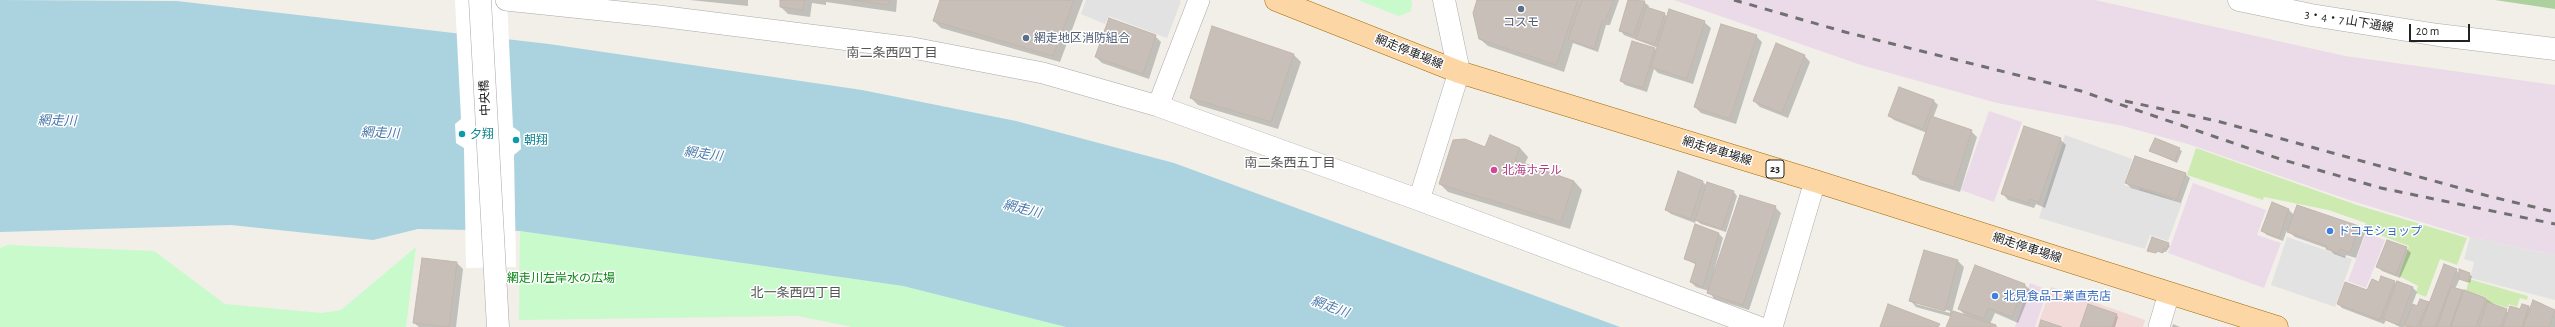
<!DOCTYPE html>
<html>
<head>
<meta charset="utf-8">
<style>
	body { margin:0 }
	#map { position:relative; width:2555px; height:327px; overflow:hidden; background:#f2efe9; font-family:"Alegreya Sans",sans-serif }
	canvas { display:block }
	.scale { position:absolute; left:2409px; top:24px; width:61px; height:18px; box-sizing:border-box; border:2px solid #222; border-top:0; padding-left:5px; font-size:12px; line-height:14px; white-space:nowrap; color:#222; -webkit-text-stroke:3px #fff; paint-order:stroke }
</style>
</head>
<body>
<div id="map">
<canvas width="2555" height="327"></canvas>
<div class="scale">20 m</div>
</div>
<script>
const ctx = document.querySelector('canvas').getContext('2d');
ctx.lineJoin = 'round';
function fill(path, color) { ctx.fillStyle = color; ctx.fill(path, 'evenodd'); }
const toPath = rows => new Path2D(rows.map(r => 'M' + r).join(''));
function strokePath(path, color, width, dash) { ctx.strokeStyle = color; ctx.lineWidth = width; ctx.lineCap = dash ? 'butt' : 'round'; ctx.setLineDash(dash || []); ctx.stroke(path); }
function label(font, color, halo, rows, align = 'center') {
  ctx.font = font + ' "Alegreya Sans","Noto Sans JP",sans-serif'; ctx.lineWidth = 3; ctx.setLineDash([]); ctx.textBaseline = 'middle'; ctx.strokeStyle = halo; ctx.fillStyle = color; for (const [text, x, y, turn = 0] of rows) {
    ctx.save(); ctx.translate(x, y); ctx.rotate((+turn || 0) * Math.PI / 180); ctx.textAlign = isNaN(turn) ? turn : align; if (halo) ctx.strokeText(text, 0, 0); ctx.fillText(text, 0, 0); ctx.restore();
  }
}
fill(toPath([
	[2051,287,2145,320,2143,327,2037,327]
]), '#f2dad9');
fill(toPath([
	[1674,0,2095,0,2345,56,2555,85,2555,255,2470,237,2349,200,2191,145,2123,126,1997,103,1861,65],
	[1989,111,2022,122,1994,202,1961,190],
	[2193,183,2266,210,2257,235,2281,243,2264,288,2168,253],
	[2366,233,2385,240,2366,288,2348,281],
	[2030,283,2048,290,2035,327,2015,327]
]), '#ebdbe8');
fill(toPath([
	[2196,148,2357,205,2467,238,2457,265,2440,259,2426,297,2416,293,2418,286,2399,276,2409,246,2363,229,2366,223,2328,210,2264,197,2263,200,2187,175],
	[2469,279,2528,296,2527,300,2520,298,2517,307,2509,304,2508,308,2486,301,2487,297,2466,291]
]), '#cdebb0');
fill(toPath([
	[2495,0,2555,0,2555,9]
]), '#add19e');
fill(toPath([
	[1358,0,1411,0,1412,3,1411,11,1399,16],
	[520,231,903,286,1066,327,852,327,798,316,519,320],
	[8,245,154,251,225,304,322,313,341,310,416,247,406,327,0,327,0,248]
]), '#c8facc');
fill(toPath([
	[1086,0,1179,0,1181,1,1167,38,1109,16,1105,24,1081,14],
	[2065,135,2132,159,2124,185,2139,190,2140,188,2182,203,2168,241,2150,235,2145,249,2039,218],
	[2287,237,2352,259,2335,307,2271,285],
	[2470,237,2555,255,2555,300,2470,278,2474,262,2464,259]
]), '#e2e2e2');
fill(toPath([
	[0,0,177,1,549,44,862,90,1016,121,1174,163,1620,327,1066,327,903,286,520,231,418,229,373,240,231,225,0,232]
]), '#aad3df');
fill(toPath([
	[455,0,507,0,513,127,520,132,521,149,514,155,516,267,466,268,464,148,456,143,455,124,461,119]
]), '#fff');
fill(toPath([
	[690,0,748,0,748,6],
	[781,0,897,0,896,12,826,2,826,5,812,3,810,17,788,14,781,7],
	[941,0,1083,0,1060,62,941,28,934,21],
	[1478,0,1619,0,1610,25,1606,25,1598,52,1573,43,1564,72,1488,46,1480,39],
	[1629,0,1644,2,1649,6,1648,9,1664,14,1668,17,1704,22,1711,28,1693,84,1658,73,1654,69,1647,92,1625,85,1621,81,1655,49,1657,51,1658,48,1624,35,1620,30],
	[1155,36,1161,42,1149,79,1102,63,1096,57],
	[1756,36,1762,42,1736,124,1701,113,1695,107],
	[1294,55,1301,62,1278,129,1198,105,1191,98],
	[1804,55,1810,62,1788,118,1760,107,1754,101],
	[1900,88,1934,101,1938,105,1933,118,1971,131,1977,137,1960,192,1920,180,1914,174,1927,133,1894,120,1889,116],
	[2060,139,2066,145,2045,208,2036,204,2034,208,2008,200,2002,193],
	[2155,139,2182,151,2177,163,2151,151],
	[1520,148,1528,157,1525,164,1574,181,1582,190,1570,229,1448,192,1440,184,1485,149],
	[1679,172,1703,182,1707,186,1733,191,1737,196,1726,232,1701,224,1696,220,1695,223,1671,214,1666,210],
	[2185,174,2190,178,2181,203,2131,188,2126,183],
	[2272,204,2289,210,2294,215,2297,206,2359,227,2365,233,2356,258,2346,255,2345,258,2334,254,2329,249,2295,237,2287,230,2283,241,2267,235,2262,231],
	[1775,207,1781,213,1749,310,1714,299,1709,291,1696,287,1691,282,1697,265,1685,259,1696,225,1719,234,1723,238,1714,271,1715,272],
	[2168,244,2170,246,2166,252,2148,250],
	[2406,248,2411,253,2400,278,2382,271,2378,267],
	[1925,251,1958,261,1964,267,1952,312,1967,317,1959,309,2025,285,2031,291,2018,323,1995,313,1990,324,1997,327,1947,327,1952,317,1916,307,1910,300],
	[1916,302,1950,311,1950,313,1916,304],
	[457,263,463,269,456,327,419,327,414,323],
	[2456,270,2460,274,2460,270,2472,276,2470,283,2460,278,2455,289,2486,299,2509,313,2529,307,2531,309,2533,301,2541,303,2555,312,2555,327,2407,327,2405,325,2404,327,2400,327,2386,320,2384,324,2342,308,2338,304,2368,292,2379,283,2394,282,2413,288,2417,292,2412,305,2418,307,2428,303,2430,305],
	[2116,315,2118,317,2115,327,2081,327],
	[2173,324,2180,327,2172,327]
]), '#0003');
const building = toPath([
	[780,0,805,0,803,10,780,7,780,0],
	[852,0,889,0,889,5,852,0],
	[940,0,1074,0,1053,56,933,21,940,0],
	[1477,0,1578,0,1556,65,1479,39,1473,13,1477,0],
	[1582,0,1614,0,1605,21,1602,21,1594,49,1568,39,1582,0],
	[1628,0,1645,1,1634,35,1619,31,1628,0],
	[1646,7,1665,13,1655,44,1636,39,1646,7],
	[1669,9,1705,21,1687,79,1651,67,1669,9],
	[1109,18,1156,35,1143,74,1095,57,1109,18],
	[1721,24,1757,35,1730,119,1694,107,1721,24],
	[1212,26,1294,54,1271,122,1190,98,1212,26],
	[1632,41,1655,48,1643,88,1620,81,1632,41],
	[1776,43,1805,55,1782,113,1753,101,1776,43],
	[1899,87,1934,100,1923,129,1888,116,1899,87],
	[1931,116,1972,130,1954,187,1912,174,1931,116],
	[2024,126,2061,138,2039,202,2030,199,2028,203,2001,194,2024,126],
	[1490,135,1520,148,1515,160,1574,181,1561,222,1439,184,1453,140,1465,139,1485,147,1490,135],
	[2155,138,2180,148,2175,161,2149,151,2155,138],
	[2135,156,2186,173,2177,199,2125,183,2135,156],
	[1678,171,1703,181,1691,219,1665,210,1678,171],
	[1707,182,1734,191,1722,229,1695,220,1707,182],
	[1740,195,1776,206,1743,305,1707,293,1740,195],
	[2272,202,2289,209,2279,238,2261,231,2272,202],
	[2297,205,2359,226,2350,253,2340,249,2338,253,2326,249,2327,246,2287,232,2297,205],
	[1695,224,1719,233,1703,287,1690,282,1696,263,1684,259,1695,224],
	[2152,237,2169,243,2166,250,2164,248,2163,253,2157,251,2156,253,2147,251,2152,237],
	[2387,240,2407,247,2396,275,2376,267,2387,240],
	[1924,250,1958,260,1945,311,1909,301,1924,250],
	[422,258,457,262,449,327,413,323,422,258],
	[2444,264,2457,269,2435,327,2420,327,2444,264],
	[1975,265,2025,284,2012,317,1988,308,1984,319,1958,309,1975,265],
	[2459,269,2470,273,2468,282,2459,279,2459,269],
	[2381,276,2395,281,2380,320,2337,304,2345,282,2367,290,2372,279,2379,282,2381,276],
	[2397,281,2413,287,2399,325,2383,319,2397,281],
	[2451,287,2463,290,2450,327,2437,327,2451,287],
	[2464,290,2486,298,2476,327,2451,327,2464,290],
	[2420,299,2429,302,2417,327,2404,326,2413,304,2417,306,2420,299],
	[2533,300,2555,310,2549,327,2523,327,2533,300],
	[2487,302,2507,309,2501,327,2479,327,2487,302],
	[1888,304,1940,324,1938,327,1880,327,1888,304],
	[2088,304,2117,314,2112,327,2080,327,2088,304],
	[2522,304,2529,306,2522,327,2503,327,2510,306,2520,309,2522,304],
	[1953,311,1996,325,1996,327,1946,327,1953,311],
	[2041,320,2062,327,2039,327,2041,320]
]);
fill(building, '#c7bfb8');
strokePath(building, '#c4b6ab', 1);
const minor = toPath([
	[506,0,659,16,913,48,1043,73,1158,106,1419,200,1759,327],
	[1158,106,1199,0],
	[1419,200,1459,72],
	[1772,327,1815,181],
	[2159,327,2169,293]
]);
const tertiary = toPath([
	[480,0,498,327],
	[1444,0,1459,72],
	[2239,0,2311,15,2438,35,2555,49]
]);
const primary = toPath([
	[1276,0,1459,72,1815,181,2277,327]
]);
strokePath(minor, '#a9a9a9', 22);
strokePath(tertiary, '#a9a9a9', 23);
strokePath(primary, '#a06b00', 23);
strokePath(minor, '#fff', 21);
strokePath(tertiary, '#fff', 22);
strokePath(primary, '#fcd6a4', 22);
strokePath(toPath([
	[1734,0,1845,32,2081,91,2280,159,2381,188,2555,224],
	[2125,101,2217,121,2492,197,2555,212]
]), '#707070', 3, [8, 8]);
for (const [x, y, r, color] of [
	[1521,9,4,"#5c6f8a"],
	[1026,38,4,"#5c6f8a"],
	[462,134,4,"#0f9aa8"],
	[516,140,4,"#0f9aa8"],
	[1494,170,4,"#d1479c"],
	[2330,231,4,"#3f7fe0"],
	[1995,296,4,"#3f7fe0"]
]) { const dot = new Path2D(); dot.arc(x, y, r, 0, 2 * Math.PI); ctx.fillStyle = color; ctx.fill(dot); strokePath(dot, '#fff', 1.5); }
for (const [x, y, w] of [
	[1775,169,18]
]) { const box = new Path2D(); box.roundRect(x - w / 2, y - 9, w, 18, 3); ctx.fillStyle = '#fff'; ctx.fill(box); strokePath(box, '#222', 1); }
label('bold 11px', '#222', null, [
	["23",1775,169]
]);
label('12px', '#222', '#fff', [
	["3・4・7 山下通線",2349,21,9],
	["網走停車場線",1409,52,22],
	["中央橋",485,98,-93],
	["網走停車場線",1717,151,17],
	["網走停車場線",2027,248,18]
]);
label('12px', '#4e5e75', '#fff', [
	["コスモ",1521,22],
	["網走地区消防組合",1034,38,"left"]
]);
label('12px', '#0d838f', '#fff', [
	["夕翔",470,134],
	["朝翔",524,140]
], 'left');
label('12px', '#b23c85', '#fff', [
	["北海ホテル",1502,170]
], 'left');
label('12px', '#366cbe', '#fff', [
	["ドコモショップ",2338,231],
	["北見食品工業直売店",2003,296]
], 'left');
label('12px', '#0c8416', '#fff', [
	["網走川左岸水の広場",561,278]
]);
label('13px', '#555', '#fff', [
	["南二条西四丁目",892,53],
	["南二条西五丁目",1290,163],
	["北一条西四丁目",796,293]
]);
label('italic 13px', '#4a7aab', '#fff', [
	["網走川",57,121,1],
	["網走川",380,133,2],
	["網走川",703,154,8],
	["網走川",1022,209,14],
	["網走川",1330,307,20]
]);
</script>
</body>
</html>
